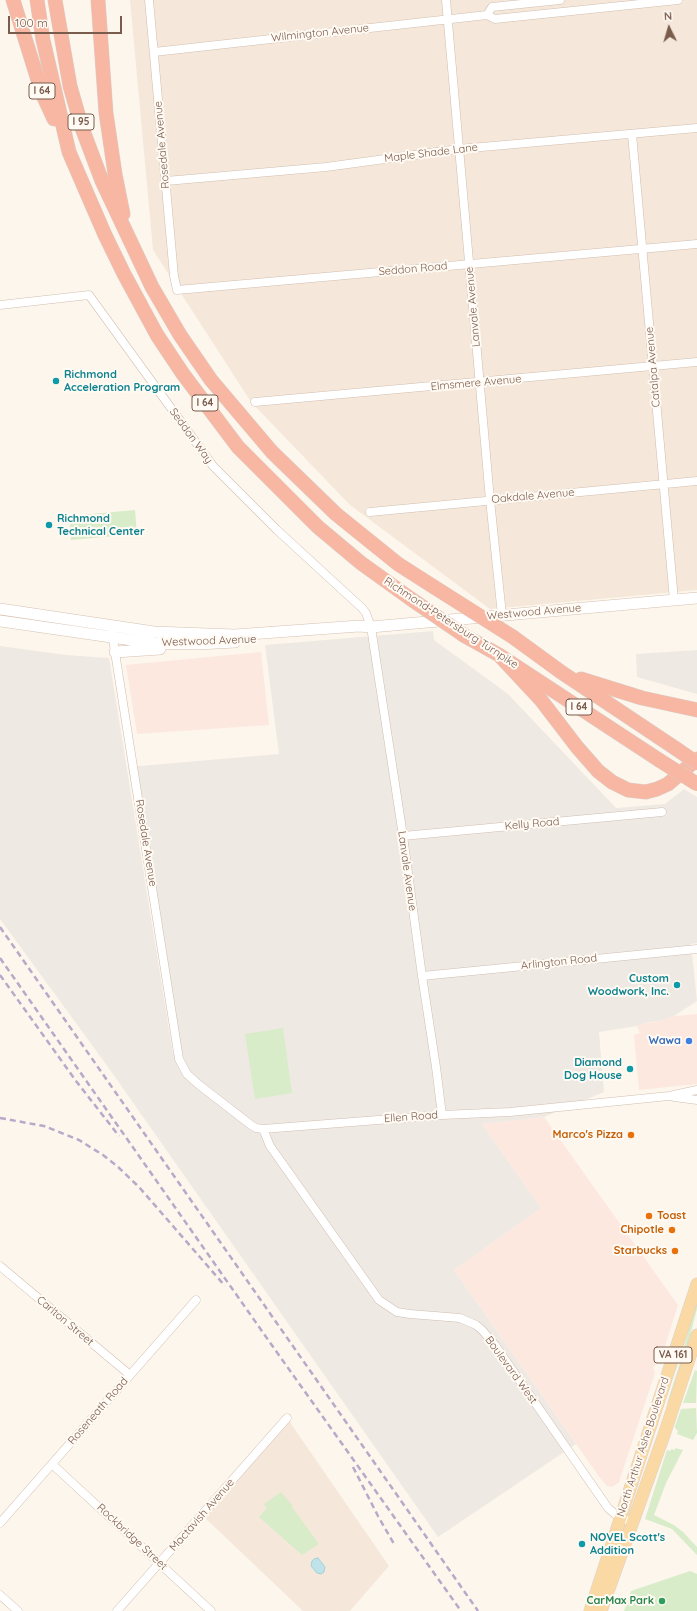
<!DOCTYPE html>
<html>
<head>
<meta charset="utf-8">
<style>
	body { margin:0 }
	#map { position:relative; width:697px; height:1611px; overflow:hidden; background:#fdf6ec; font-family:Quicksand,sans-serif }
	canvas { display:block }
	.north { position:absolute; left:649px; top:8px; width:40px; height:40px; -webkit-text-stroke:3px #fffaf3; paint-order:stroke; rotate:355deg; font-size:11px; font-weight:700; line-height:16px; text-align:center; color:#7a5c4d }
	.north::after { content:''; display:block; margin:auto; width:14px; height:18px; background:#7a5c4d; clip-path:polygon(50% 0,100% 100%,50% 72%,0 100%) }
	.scale { position:absolute; left:8px; top:16px; width:114px; height:18px; box-sizing:border-box; border:2px solid #7a5c4d; border-top:0; padding-left:5px; font-size:12px; line-height:14px; white-space:nowrap; color:#7a5c4d; -webkit-text-stroke:3px #fffaf3; paint-order:stroke }
</style>
</head>
<body>
<div id="map">
<canvas width="697" height="1611"></canvas>
<div class="north">N</div>
<div class="scale">100 m</div>
</div>
<script>
const ctx = document.querySelector('canvas').getContext('2d');
ctx.lineJoin = 'round';
function fill(path, color) { ctx.fillStyle = color; ctx.fill(path, 'evenodd'); }
const toPath = rows => new Path2D(rows.map(r => 'M' + r).join(''));
function strokePath(path, color, width, dash) { ctx.strokeStyle = color; ctx.lineWidth = width; ctx.lineCap = dash ? 'butt' : 'round'; ctx.setLineDash(dash || []); ctx.stroke(path); }
function label(font, color, halo, rows, align = 'center') {
  ctx.font = font + ' Quicksand,sans-serif'; ctx.lineWidth = 4; ctx.setLineDash([]); ctx.textBaseline = 'middle'; ctx.strokeStyle = halo; ctx.fillStyle = color; for (const [text, x, y, turn = 0] of rows) {
    ctx.save(); ctx.translate(x, y); ctx.rotate((+turn || 0) * Math.PI / 180); ctx.textAlign = isNaN(turn) ? turn : align; if (halo) ctx.strokeText(text, 0, 0); ctx.fillText(text, 0, 0); ctx.restore();
  }
}
fill(toPath([
	[130,0,697,0,697,590,490,609,350,505,251,402,153,250],
	[287,1418,389,1566,350,1611,303,1611,202,1515]
]), '#f5e8da');
fill(toPath([
	[261,652,269,725,137,734,126,665],
	[697,1014,697,1084,639,1090,634,1035,640,1033,637,1026,645,1023,655,1022,674,1016],
	[544,1117,678,1305,660,1362,653,1367,655,1373,619,1482,612,1487,607,1486,600,1478,454,1270,541,1208,482,1124]
]), '#fde8e0');
fill(toPath([
	[433,631,434,640,508,694,616,808,665,804,684,789,697,797,697,943,691,944,697,1001,674,1016,659,1021,645,1023,637,1026,599,1032,604,1092,544,1117,482,1124,541,1208,454,1270,576,1444,438,1537,108,1067,0,919,0,646,66,655,109,658,173,1054,182,1052,128,767,279,754,265,645],
	[697,650,697,694,637,677,636,654]
]), '#efe9e4');
fill(toPath([
	[135,510,137,534,71,540,69,516],
	[283,1028,292,1093,255,1099,245,1034],
	[697,1299,697,1309,683,1362,668,1403,667,1403,678,1369],
	[695,1370,697,1371,696,1403,683,1403],
	[696,1408,697,1433,693,1440,677,1434,678,1431,675,1428,675,1426,681,1409],
	[675,1448,683,1450,666,1483,654,1515,674,1525,683,1532,697,1547,697,1555,672,1529,645,1519,667,1450,671,1451,671,1449,675,1450],
	[281,1492,293,1506,292,1507,319,1544,302,1555,259,1517,267,1508,264,1504],
	[690,1571,697,1574,697,1611,624,1611,631,1591]
]), '#d8ecc9');
const water = toPath([
	[318,1558,325,1567,324,1572,321,1574,317,1573,311,1566,312,1561,314,1559,318,1558]
]);
fill(water, '#bfe3e8');
strokePath(water, '#a5d3da', 1);
const street = toPath([
	[149,0,174,276,177,290,697,244],
	[446,0,490,500,502,615],
	[487,15,492,7,560,0],
	[154,52,487,15,495,19,678,0],
	[632,134,674,600],
	[166,181,326,167,459,149,697,128],
	[0,305,89,295,213,466,277,530,362,608,366,613,371,627,403,836,422,976,436,1067,442,1115],
	[255,402,697,362],
	[370,512,697,481],
	[112,633,179,1059,187,1074,198,1084,251,1125,256,1128,263,1129,442,1115,510,1112,669,1096,697,1090],
	[403,836,662,812],
	[422,976,697,949],
	[674,1097,697,1100],
	[263,1129,270,1146,379,1300,397,1312,410,1314,460,1318,476,1325,482,1330,495,1345,608,1508,620,1518,633,1522],
	[0,1266,130,1375],
	[52,1464,211,1611],
	[0,1523,196,1300],
	[0,1595,18,1611],
	[117,1611,287,1418]
]);
const secondary = toPath([
	[0,609,154,632,235,635,359,626,371,627,697,598],
	[0,621,153,643,198,644,235,642],
	[115,652,160,649]
]);
const primary = toPath([
	[590,1611,697,1284],
	[601,1611,664,1435,697,1335]
]);
const highway = toPath([
	[13,0,42,93,54,119],
	[37,0,43,40,69,152,105,235,124,274,157,335,183,374,238,447,318,527,361,563,411,599],
	[55,0,70,86,82,128,102,181,152,287,180,335,211,380,272,452,336,514,398,564,434,587],
	[98,0,106,113,115,174,123,214],
	[465,636,499,655,659,760],
	[513,637,561,672,675,748],
	[499,655,541,700,577,747,598,771,612,782,628,790,646,792,657,789,668,784,697,759],
	[581,679,642,698,697,710]
]);
strokePath(street, '#d1beb0', 9);
strokePath(secondary, '#d6c0b0', 12);
strokePath(primary, '#dad1cd', 13);
strokePath(highway, '#dad1cd', 15);
strokePath(street, '#fff', 8);
strokePath(secondary, '#fff', 11);
strokePath(primary, '#fbd9a5', 12);
strokePath(highway, '#f7b7a3', 14);
strokePath(toPath([
	[0,927,478,1611],
	[0,958,271,1344,461,1611],
	[0,975,76,1081,119,1136],
	[0,1118,44,1126,79,1140,103,1155,117,1166,139,1187,225,1286],
	[353,1467,378,1516,394,1544]
]), '#b9a8c9', 2.5, [6, 4]);
const highwayBridge = toPath([
	[434,587,513,637],
	[411,599,465,636],
	[675,748,697,763],
	[659,760,697,784]
]);
strokePath(highwayBridge, '#dad1cd', 15, []);
strokePath(highwayBridge, '#f7b7a3', 14);
for (const [x, y, r, color] of [
	[56,381,4,"#0f9aa8"],
	[49,525,4,"#0f9aa8"],
	[677,985,4,"#0f9aa8"],
	[689,1041,4,"#3f7fe0"],
	[630,1069,4,"#0f9aa8"],
	[631,1135,4,"#e8710a"],
	[649,1216,4,"#e8710a"],
	[672,1230,4,"#e8710a"],
	[675,1251,4,"#e8710a"],
	[582,1544,4,"#0f9aa8"],
	[662,1601,4,"#2e9e5b"]
]) { const dot = new Path2D(); dot.arc(x, y, r, 0, 2 * Math.PI); ctx.fillStyle = color; ctx.fill(dot); strokePath(dot, '#fffaf3', 1.5); }
for (const [x, y, w] of [
	[42,91,26],
	[81,122,26],
	[205,403,26],
	[579,707,26],
	[673,1355,38]
]) { const box = new Path2D(); box.roundRect(x - w / 2, y - 8, w, 16, 3); ctx.fillStyle = '#fffaf3'; ctx.fill(box); strokePath(box, '#7a5c4d', 1); }
label('bold 10px', '#7a5c4d', null, [
	["I 64",42,91],
	["I 95",81,122],
	["I 64",205,403],
	["I 64",579,707],
	["VA 161",673,1355]
]);
label('11px', '#7a5c4d', '#fffaf3', [
	["Wilmington Avenue",320,33,-6],
	["Rosedale Avenue",162,145,-95],
	["Maple Shade Lane",431,153,-7],
	["Seddon Road",413,269,-5],
	["Lanvale Avenue",473,307,-95],
	["Catalpa Avenue",653,367,-95],
	["Elmsmere Avenue",476,383,-5],
	["Seddon Way",191,436,54],
	["Oakdale Avenue",533,496,-5],
	["Westwood Avenue",534,612,-5],
	["Richmond-Petersburg Turnpike",451,623,33],
	["Westwood Avenue",209,641,-2],
	["Kelly Road",532,824,-5],
	["Rosedale Avenue",146,843,81],
	["Lanvale Avenue",407,871,82],
	["Arlington Road",559,962,-6],
	["Ellen Road",411,1117,-4],
	["Carlton Street",65,1321,40],
	["Boulevard West",511,1370,54],
	["Roseneath Road",98,1411,-49],
	["North Arthur Ashe Boulevard",643,1447,-72],
	["Mactavish Avenue",202,1515,-49],
	["Rockbridge Street",132,1537,43]
]);
label('bold 11px', '#0d838f', '#fffaf3', [
	["Richmond",64,375],
	["Acceleration Program",64,388],
	["Richmond",57,519],
	["Technical Center",57,532],
	["Custom",669,979,"right"],
	["Woodwork, Inc.",669,992,"right"],
	["Diamond",622,1063,"right"],
	["Dog House",622,1076,"right"],
	["NOVEL Scott's",590,1538],
	["Addition",590,1551]
], 'left');
label('bold 11px', '#366cbe', '#fffaf3', [
	["Wawa",681,1041]
], 'right');
label('bold 11px', '#c56008', '#fffaf3', [
	["Marco's Pizza",623,1135],
	["Toast",657,1216,"left"],
	["Chipotle",664,1230],
	["Starbucks",667,1251]
], 'right');
label('bold 11px', '#27864d', '#fffaf3', [
	["CarMax Park",654,1601]
], 'right');
</script>
</body>
</html>
